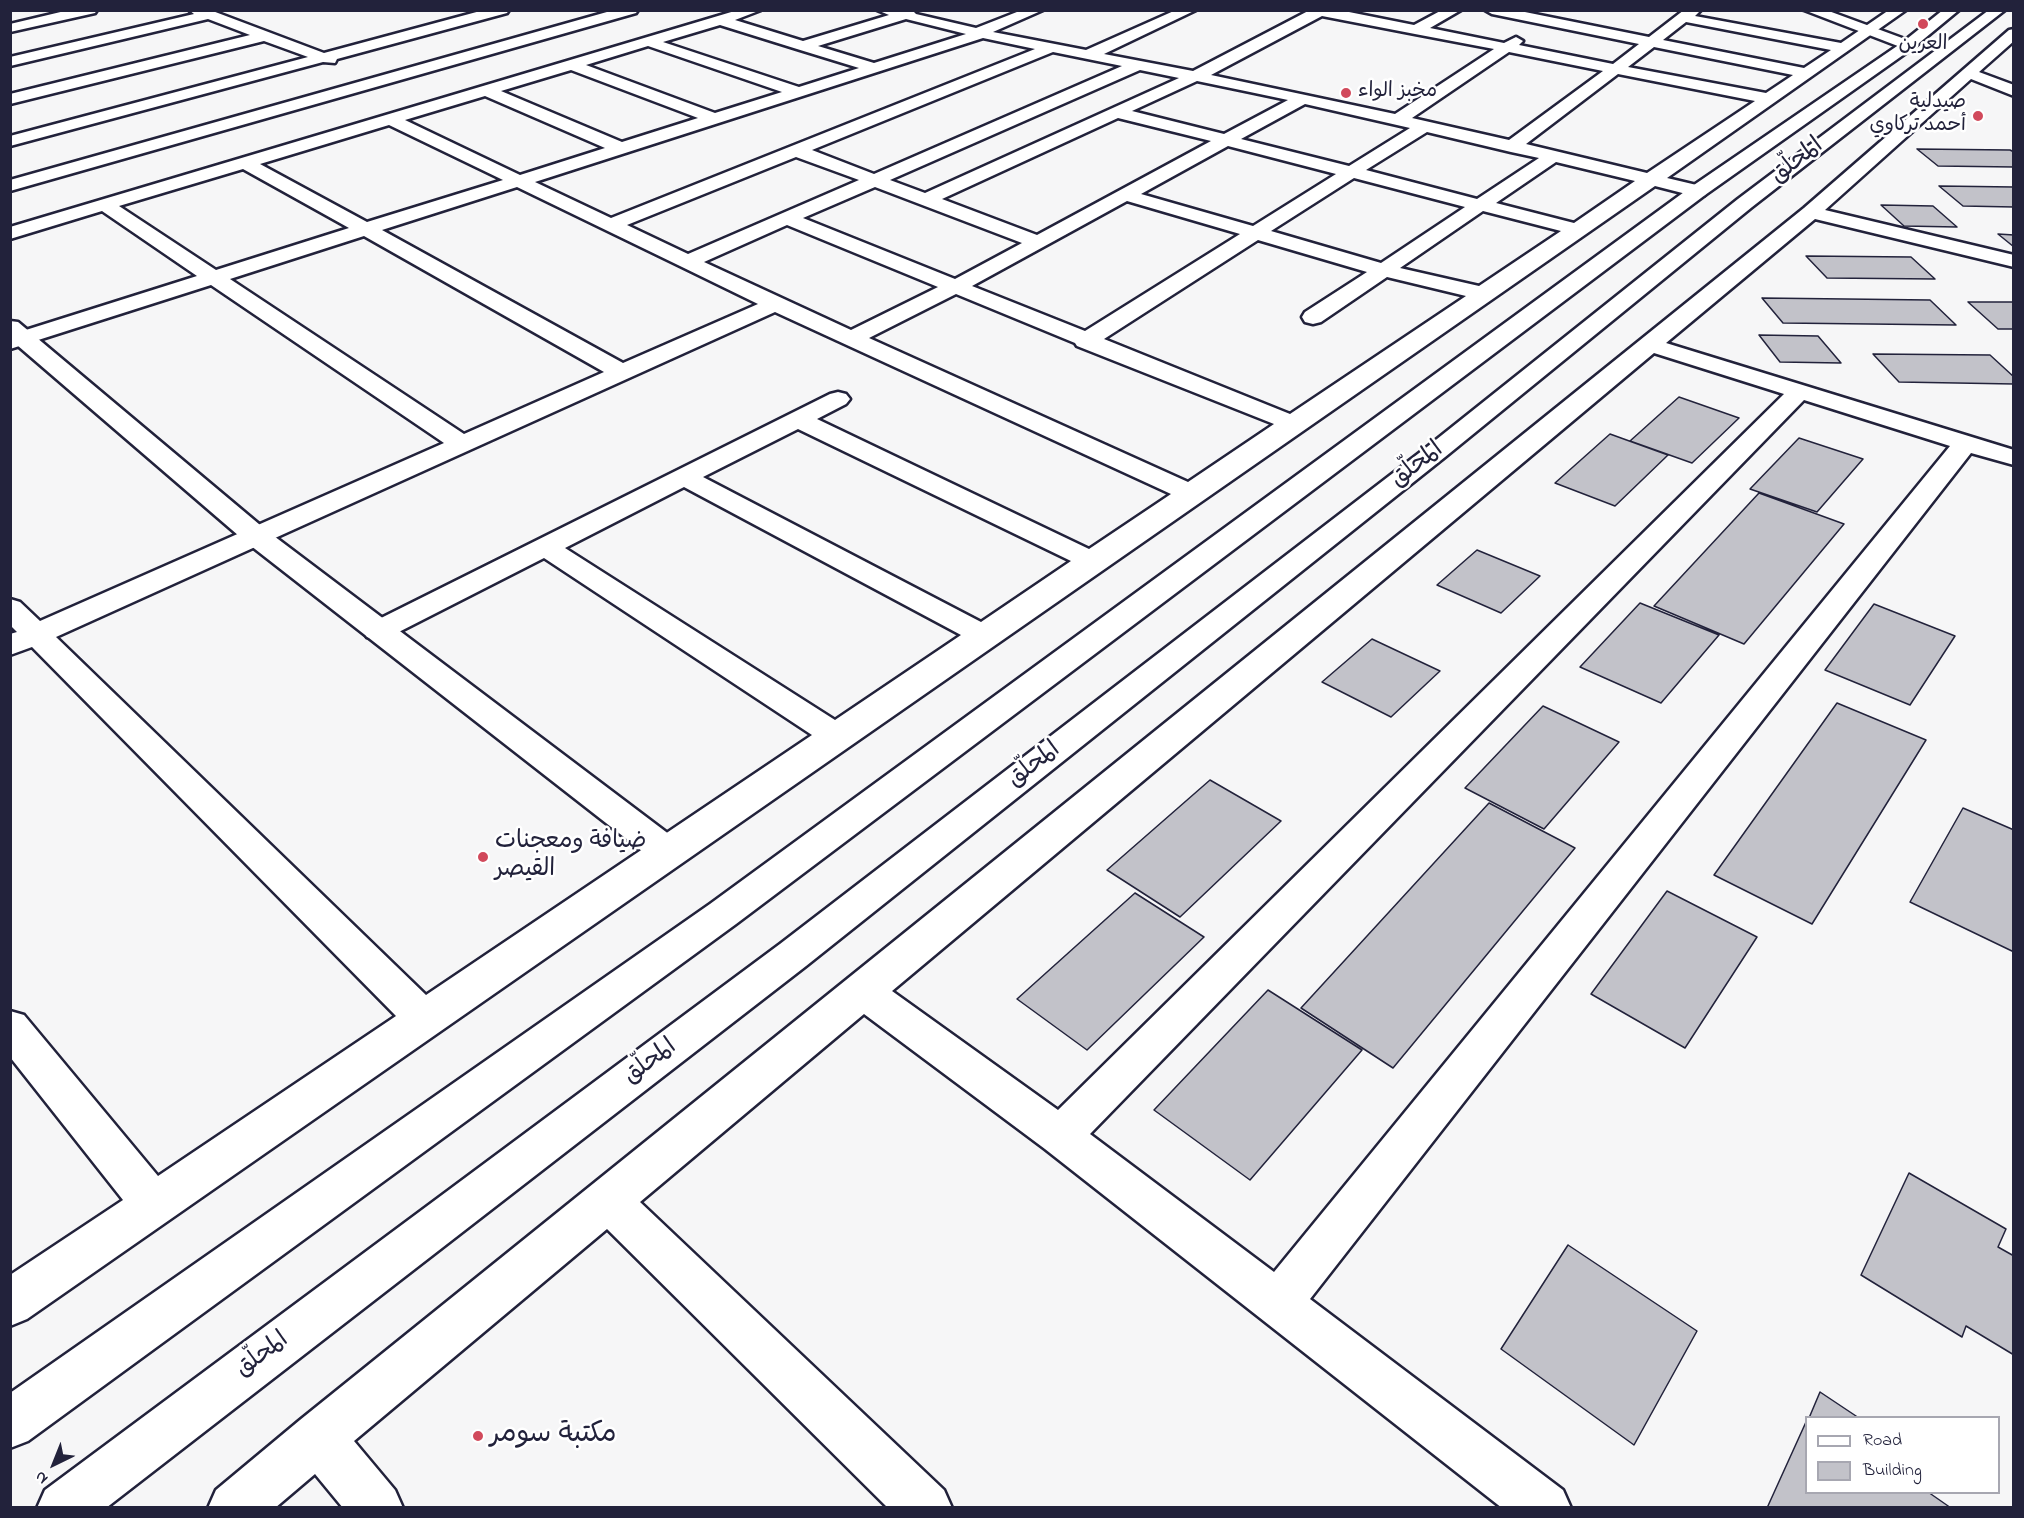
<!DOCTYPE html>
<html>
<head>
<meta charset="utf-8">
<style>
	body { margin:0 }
	#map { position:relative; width:2024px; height:1518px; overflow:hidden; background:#f6f6f7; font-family:"Indie Flower",sans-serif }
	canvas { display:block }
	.frame { position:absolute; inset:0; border:12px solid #22223b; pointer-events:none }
	.legend { position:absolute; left:1805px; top:1416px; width:195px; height:78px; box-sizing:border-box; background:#fff; border:2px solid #a7a7b1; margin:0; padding:8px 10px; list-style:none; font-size:18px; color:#22223b }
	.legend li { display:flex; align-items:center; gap:12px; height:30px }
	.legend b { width:30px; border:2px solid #a7a7b1 }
	.north { position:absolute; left:24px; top:1434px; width:60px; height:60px; -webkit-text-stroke:4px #fff; paint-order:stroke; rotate:223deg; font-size:16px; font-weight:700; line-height:24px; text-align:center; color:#22223b }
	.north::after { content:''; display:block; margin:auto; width:21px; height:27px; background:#22223b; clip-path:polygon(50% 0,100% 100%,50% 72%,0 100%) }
</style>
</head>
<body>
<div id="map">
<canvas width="2024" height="1518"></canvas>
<div class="frame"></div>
<ul class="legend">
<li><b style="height:8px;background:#fff"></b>Road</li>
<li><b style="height:16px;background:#c2c2c9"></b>Building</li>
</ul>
<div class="north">N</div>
</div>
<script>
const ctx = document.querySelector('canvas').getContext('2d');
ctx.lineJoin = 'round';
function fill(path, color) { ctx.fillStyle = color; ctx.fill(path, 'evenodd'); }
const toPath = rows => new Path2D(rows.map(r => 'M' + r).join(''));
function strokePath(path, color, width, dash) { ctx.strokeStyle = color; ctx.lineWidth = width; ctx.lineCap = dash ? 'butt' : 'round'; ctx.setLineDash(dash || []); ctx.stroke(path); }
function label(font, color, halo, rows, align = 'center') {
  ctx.font = font + ' "Indie Flower","Playpen Sans Arabic",sans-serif'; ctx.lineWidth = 5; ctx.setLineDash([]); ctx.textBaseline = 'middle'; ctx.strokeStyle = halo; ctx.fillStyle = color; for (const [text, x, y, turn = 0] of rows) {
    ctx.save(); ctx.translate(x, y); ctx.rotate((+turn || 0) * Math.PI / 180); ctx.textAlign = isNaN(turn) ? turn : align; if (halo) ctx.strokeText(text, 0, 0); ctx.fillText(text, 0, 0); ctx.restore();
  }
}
const building = toPath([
	[1917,149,2010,150,2014,152,2014,167,1938,166,1917,149],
	[1939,186,2014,187,2014,207,1963,206,1939,186],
	[1881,205,1933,206,1957,227,1904,226,1881,205],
	[1998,234,2014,235,2014,247,1998,234],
	[1806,256,1911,257,1935,279,1827,278,1806,256],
	[1762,298,1930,300,1956,325,1783,323,1762,298],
	[1968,302,2014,302,2014,329,1998,329,1968,302],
	[1759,335,1818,336,1841,363,1780,362,1759,335],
	[1873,354,1990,355,2014,377,2014,384,1899,382,1873,354],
	[1679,397,1739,418,1692,463,1630,441,1679,397],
	[1610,434,1668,455,1615,506,1555,483,1610,434],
	[1799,438,1863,459,1817,512,1750,489,1799,438],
	[1759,493,1844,524,1744,644,1654,606,1759,493],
	[1477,550,1540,576,1501,613,1437,585,1477,550],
	[1640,603,1719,635,1661,703,1580,667,1640,603],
	[1874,604,1955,636,1910,705,1825,670,1874,604],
	[1372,639,1440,671,1391,717,1322,682,1372,639],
	[1837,703,1926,740,1812,924,1714,875,1837,703],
	[1543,706,1619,742,1544,829,1465,788,1543,706],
	[1210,780,1281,821,1180,917,1107,870,1210,780],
	[1489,803,1575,848,1393,1068,1301,1008,1489,803],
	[1963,808,2014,830,2014,952,1910,902,1963,808],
	[1667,891,1757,937,1685,1048,1591,994,1667,891],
	[1135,893,1204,937,1087,1050,1017,999,1135,893],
	[1268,990,1362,1050,1250,1180,1154,1110,1268,990],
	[1909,1173,2006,1229,1998,1247,2014,1256,2014,1355,1966,1326,1962,1337,1861,1275,1909,1173],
	[1568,1245,1697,1331,1634,1445,1501,1349,1568,1245],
	[1820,1392,1859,1418,1809,1418,1820,1392],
	[1806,1422,1806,1492,1928,1492,1951,1508,1767,1508,1806,1422]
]);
fill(building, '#c2c2c9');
strokePath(building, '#22223b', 1.5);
const street = toPath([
	[69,10,97,10,95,13,10,32,10,24,69,10],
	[189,10,210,10,324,53,484,10,509,10,507,13,337,59,335,63,323,62,10,146,10,136,308,57,264,41,10,104,10,94,250,35,208,19,10,66,10,57,194,14,189,10],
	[614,10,638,10,636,13,10,191,10,180,614,10],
	[738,10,761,10,735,20,803,41,889,15,877,10,912,10,916,14,976,28,1022,10,1043,10,993,32,1086,50,1176,10,1196,10,1104,54,1193,71,1310,10,1339,10,1414,25,1442,10,1461,10,1430,28,1504,43,1516,37,1523,41,1519,45,1613,64,1639,44,1492,14,1485,10,1515,10,1649,37,1684,10,1701,10,1695,16,1841,43,1889,10,1906,10,1667,178,1705,187,1707,191,1705,195,1698,197,1655,186,27,1319,10,1326,10,1275,123,1200,10,1057,10,1011,24,1015,158,1176,396,1016,32,647,10,655,10,634,17,632,10,625,10,599,20,602,40,621,444,443,211,285,10,349,10,335,197,276,102,211,10,239,10,227,738,10],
	[1322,16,1415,34,1494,49,1395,114,1211,75,1322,16],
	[906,19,966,34,874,63,818,46,906,19],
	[1686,22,1831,50,1804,68,1663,40,1686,22],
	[720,25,797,49,859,68,799,87,663,42,720,25],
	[983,38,1035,49,611,218,535,182,983,38],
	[648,46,782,92,715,113,586,65,648,46],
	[1654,47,1793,75,1766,93,1628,67,1654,47],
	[1053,52,1122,66,874,174,812,150,1053,52],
	[1509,52,1603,71,1509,140,1412,118,1509,52],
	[571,70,698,118,622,142,501,91,571,70],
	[1140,70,1179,78,925,193,890,180,1140,70],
	[1618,74,1755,101,1647,173,1526,144,1618,74],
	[1197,81,1250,92,1288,100,1224,134,1132,111,1197,81],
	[485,96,605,148,520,175,405,120,485,96],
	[1305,104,1410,128,1349,166,1241,139,1305,104],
	[1118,118,1211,141,1037,235,942,199,1118,118],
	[389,125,503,180,367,222,260,164,389,125],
	[1427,132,1511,152,1539,158,1477,199,1366,170,1427,132],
	[1228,146,1336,174,1253,226,1141,194,1228,146],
	[796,157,859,180,688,254,627,225,796,157],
	[1556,162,1635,181,1574,223,1496,203,1556,162],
	[243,169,349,228,216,270,119,206,243,169],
	[1354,178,1465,207,1381,263,1271,231,1354,178],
	[517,187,680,266,758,304,623,363,382,230,517,187],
	[875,187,1022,243,955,279,803,218,875,187],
	[1127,201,1240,234,1085,331,972,286,1127,201],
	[1483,211,1561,231,1479,286,1400,268,1483,211],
	[787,225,938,287,851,330,704,262,787,225],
	[364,236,604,372,464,434,230,279,364,236],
	[1258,240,1367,272,1305,312,1302,317,1305,322,1313,324,1321,322,1387,277,1466,296,1290,414,1104,339,1258,240],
	[956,294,1075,343,1077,346,1274,424,1188,482,869,338,956,294],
	[775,312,1171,494,1089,549,817,419,846,404,850,399,846,394,838,392,830,394,367,625,363,631,367,637,378,640,389,637,544,558,812,735,426,995,56,637,775,312],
	[798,429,1071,561,981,622,703,477,798,429],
	[684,487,961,635,835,720,565,548,684,487],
	[2014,29,2014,41,1979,72,2014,85,2014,96,1971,79,1825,210,2014,255,2014,267,1815,219,1666,343,2014,450,2014,465,1971,453,1310,1299,1563,1490,1571,1508,1502,1508,1045,1149,864,1014,640,1202,944,1490,952,1508,888,1508,607,1229,354,1441,395,1490,403,1508,343,1508,315,1474,275,1508,208,1508,216,1490,300,1420,1804,208,2009,30,2014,29],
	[1654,353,1784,394,1058,1110,892,991,1654,353],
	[1804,400,1950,446,1274,1272,1090,1134,1804,400]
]);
const secondary = toPath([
	[1804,10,1826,10,1913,42,1915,45,1913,48,1903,48,1804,10],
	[10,321,18,322,266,530,682,844,687,853,682,862,669,866,656,862,246,542,10,339,10,321]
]);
const highway = toPath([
	[1943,10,1959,10,1913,48,1705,195,736,924,28,1441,10,1448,10,1393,710,904,1691,187,1903,42,1943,10],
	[1989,10,2005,10,1752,207,1445,457,806,966,106,1508,37,1508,45,1490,780,944,1427,447,1738,199,1989,10]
]);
strokePath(street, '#22223b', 5);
strokePath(secondary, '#22223b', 5);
strokePath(highway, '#22223b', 5);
fill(street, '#fff');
fill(secondary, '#fff');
fill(highway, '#fff');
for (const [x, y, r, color] of [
	[1923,24,6,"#d1495b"],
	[1346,93,6,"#d1495b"],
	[1978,116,6,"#d1495b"],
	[483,857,6,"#d1495b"],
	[478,1436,6,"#d1495b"]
]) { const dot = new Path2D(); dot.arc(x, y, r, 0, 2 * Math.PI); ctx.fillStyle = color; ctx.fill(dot); strokePath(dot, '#fff', 2); }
label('20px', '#22223b', '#fff', [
	["العرين",1923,46],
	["مخبز الواء",1358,93,"left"],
	["صيدلية",1966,104,"right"],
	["أحمد تركاوي",1966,127,"right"]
]);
label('24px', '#22223b', '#fff', [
	["المحلّق",1798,162,-38],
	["المحلّق",1418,466,-38],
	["المحلّق",1035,766,-38],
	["المحلّق",651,1063,-37],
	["المحلّق",263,1356,-37]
]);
label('24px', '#22223b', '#fff', [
	["ضيافة ومعجنات",495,843],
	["القيصر",495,871]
], 'left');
label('28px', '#22223b', '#fff', [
	["مكتبة سومر",490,1436]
], 'left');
</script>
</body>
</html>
